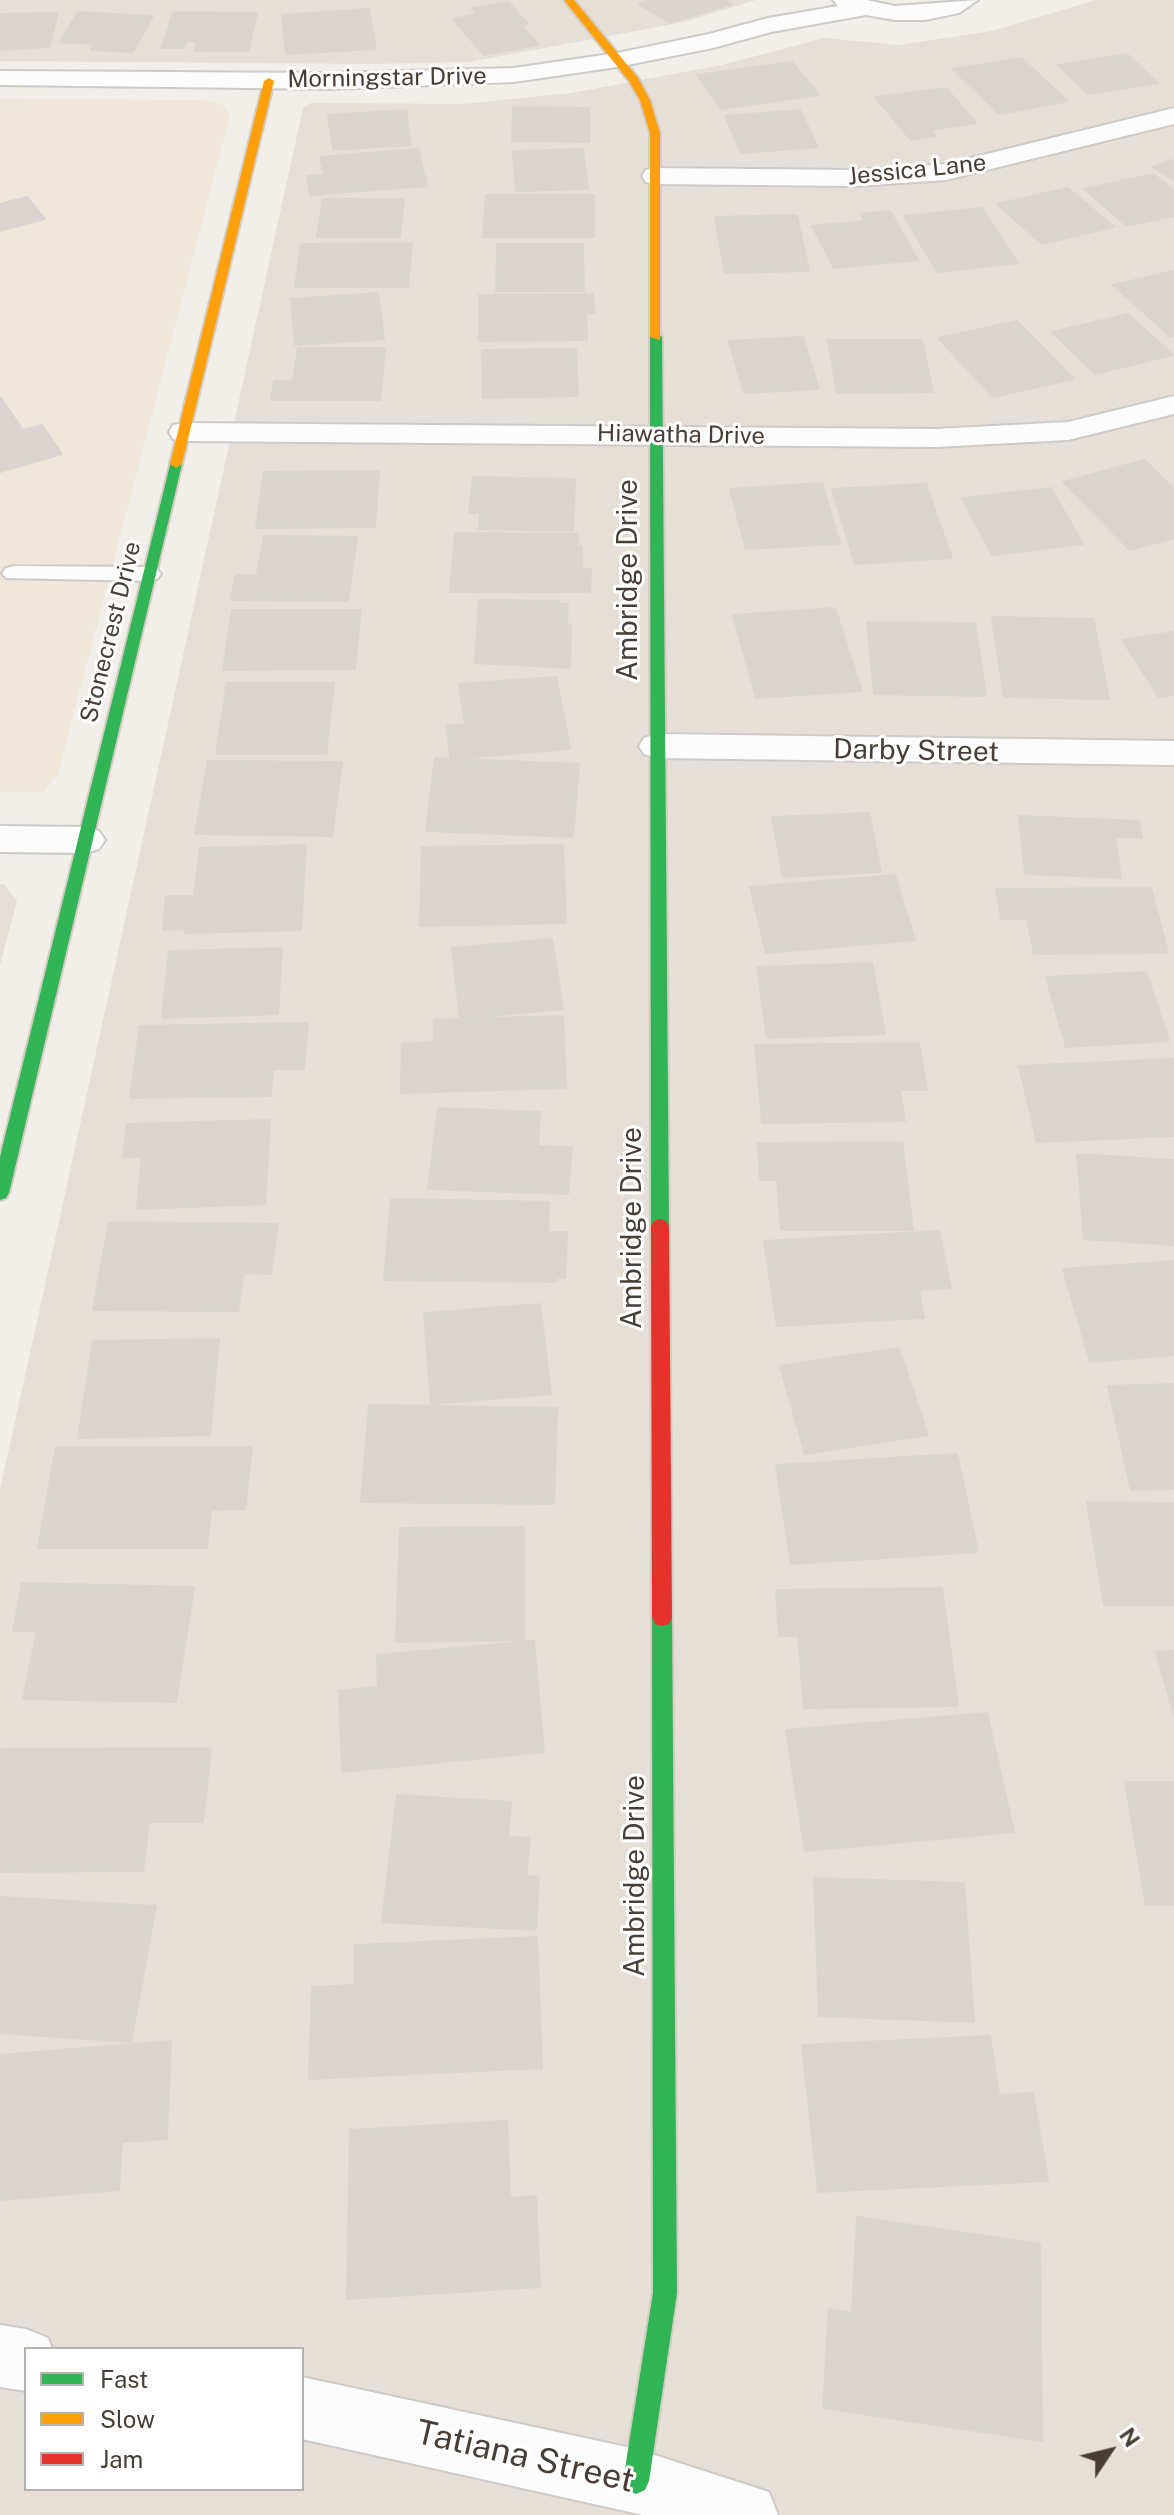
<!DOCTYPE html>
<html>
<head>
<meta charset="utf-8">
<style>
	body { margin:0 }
	#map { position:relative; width:1174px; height:2515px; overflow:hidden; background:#f2eeea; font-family:"Public Sans",sans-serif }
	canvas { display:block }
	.legend { position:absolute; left:24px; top:2347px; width:280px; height:144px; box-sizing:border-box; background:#fff; border:2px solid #b6b2ae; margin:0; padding:10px 14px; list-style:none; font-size:24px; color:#483e35 }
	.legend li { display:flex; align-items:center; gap:16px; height:40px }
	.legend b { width:40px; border:2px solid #b6b2ae }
	.north { position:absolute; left:1070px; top:2411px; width:80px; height:80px; -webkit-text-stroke:6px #fff; paint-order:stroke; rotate:55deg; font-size:22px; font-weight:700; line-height:32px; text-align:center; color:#483e35 }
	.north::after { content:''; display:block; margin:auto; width:28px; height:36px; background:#483e35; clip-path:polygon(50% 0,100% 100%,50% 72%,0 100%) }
</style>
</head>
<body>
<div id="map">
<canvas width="1174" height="2515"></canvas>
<ul class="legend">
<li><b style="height:10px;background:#30b455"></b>Fast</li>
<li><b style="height:10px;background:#ff9f0a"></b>Slow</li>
<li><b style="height:10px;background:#e5322d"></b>Jam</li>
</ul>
<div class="north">N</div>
</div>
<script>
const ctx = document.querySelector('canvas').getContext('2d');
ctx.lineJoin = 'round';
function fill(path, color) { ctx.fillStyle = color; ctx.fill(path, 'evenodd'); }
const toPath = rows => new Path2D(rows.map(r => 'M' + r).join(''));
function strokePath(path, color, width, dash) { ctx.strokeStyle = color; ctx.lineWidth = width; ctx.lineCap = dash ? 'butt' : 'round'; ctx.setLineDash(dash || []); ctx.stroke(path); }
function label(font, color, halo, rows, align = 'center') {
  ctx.font = font + ' "Public Sans",sans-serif'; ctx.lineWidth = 6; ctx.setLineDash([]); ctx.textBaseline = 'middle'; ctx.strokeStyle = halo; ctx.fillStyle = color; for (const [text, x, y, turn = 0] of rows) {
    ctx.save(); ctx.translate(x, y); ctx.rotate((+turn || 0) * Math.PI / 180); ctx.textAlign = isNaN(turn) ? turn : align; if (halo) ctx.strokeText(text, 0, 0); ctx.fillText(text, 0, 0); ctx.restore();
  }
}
fill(toPath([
	[0,0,756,0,684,22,469,62,370,64,0,61],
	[1096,0,1174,0,1174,2515,0,2515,0,1490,303,108,311,103,463,104,571,93,722,65,824,38,899,45,992,31],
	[26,2349,302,2349,302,2489,26,2489],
	[0,884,4,884,17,901,0,965]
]), '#e6dfd7');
fill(toPath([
	[0,98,200,100,223,104,230,116,58,774,44,792,0,792]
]), '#f0e7db');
const building = toPath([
	[651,0,725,0,732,4,669,23,639,4,651,0],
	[508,2,528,24,521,25,539,45,484,55,453,19,477,14,472,8,508,2],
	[369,9,376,49,286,54,282,15,369,9],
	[78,12,153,16,133,52,91,50,94,44,60,42,78,12],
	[173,12,257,13,248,51,195,51,197,41,186,41,184,48,162,48,173,12],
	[58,13,49,47,0,50,0,14,58,13],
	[1127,54,1158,83,1088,94,1058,65,1127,54],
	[1021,58,1068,101,999,114,953,69,1021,58],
	[792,62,819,95,721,109,697,75,792,62],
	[946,88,976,123,931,130,936,136,911,140,875,97,946,88],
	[513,107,589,108,589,142,512,141,513,107],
	[406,110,411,145,333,150,328,115,406,110],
	[800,110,818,147,741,153,725,116,800,110],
	[418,149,427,186,310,195,307,176,324,175,320,157,418,149],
	[583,149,588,189,516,191,513,151,583,149],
	[1174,160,1174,180,1153,167,1174,160],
	[1153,174,1174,191,1174,216,1127,226,1084,189,1153,174],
	[1068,188,1114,227,1042,244,997,204,1068,188],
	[486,195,594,195,594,237,483,237,486,195],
	[27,197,45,219,0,231,0,204,27,197],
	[323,199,404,199,400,237,317,237,323,199],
	[982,208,1018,263,937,272,904,216,982,208],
	[890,211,918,260,834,268,812,226,864,221,861,214,890,211],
	[797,215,809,271,725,273,715,217,797,215],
	[412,243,408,287,295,287,301,244,412,243],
	[497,244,583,244,584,291,496,291,497,244],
	[1174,271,1174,336,1171,337,1113,285,1174,271],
	[378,293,384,339,295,345,291,299,378,293],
	[593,294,594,313,586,313,587,340,479,341,479,295,593,294],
	[1128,314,1173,355,1095,374,1052,332,1128,314],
	[1017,321,1074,379,993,397,938,338,1017,321],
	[803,337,819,389,744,393,729,341,803,337],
	[828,340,922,340,933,392,837,393,828,340],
	[298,348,385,348,380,400,271,400,274,381,293,381,298,348],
	[576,349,578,396,483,398,482,350,576,349],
	[0,397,23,430,42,425,62,454,0,472,0,397],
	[1144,460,1174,489,1174,538,1130,550,1063,482,1144,460],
	[379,471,375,527,256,528,264,472,379,471],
	[473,477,575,479,573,531,479,529,480,513,469,513,473,477],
	[822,483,840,544,746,549,730,489,822,483],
	[926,484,952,558,855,564,832,489,926,484],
	[1051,488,1083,544,992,555,962,498,1051,488],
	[455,533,578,534,578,546,582,546,582,570,591,569,590,592,450,592,455,533],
	[264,536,357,537,348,601,230,600,236,575,257,575,264,536],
	[479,600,560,601,560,604,568,604,567,624,571,624,570,668,475,663,479,600],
	[835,608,862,691,756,698,733,615,835,608],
	[232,610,361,610,355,669,223,670,232,610],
	[992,617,1093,619,1109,699,1004,697,992,617],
	[867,622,975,623,986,696,874,694,867,622],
	[1174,632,1174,695,1159,697,1122,640,1174,632],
	[556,677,570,749,451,759,446,726,465,724,459,684,556,677],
	[227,683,334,683,326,754,216,754,227,683],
	[435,758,579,764,573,837,426,831,435,758],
	[208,761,342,762,332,836,195,834,208,761],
	[869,813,881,872,783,877,772,817,869,813],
	[1019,816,1139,821,1142,838,1115,837,1121,878,1025,874,1019,816],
	[306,845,301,930,185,933,185,929,163,930,166,896,194,896,200,848,306,845],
	[563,845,566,923,420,926,422,847,563,845],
	[895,875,915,940,766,953,750,887,895,875],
	[1151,888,1168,953,1034,954,1027,919,1001,919,996,889,1151,888],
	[552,939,563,1009,460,1019,452,948,552,939],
	[282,948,278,1014,162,1018,169,951,282,948],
	[872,963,885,1034,767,1038,757,967,872,963],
	[1146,972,1169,1041,1066,1047,1046,977,1146,972],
	[563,1016,566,1088,401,1093,402,1044,434,1042,434,1020,563,1016],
	[308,1023,304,1069,273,1069,271,1096,130,1098,140,1026,308,1023],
	[919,1043,927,1090,900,1090,905,1121,762,1123,755,1045,919,1043],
	[1174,1059,1174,1136,1037,1142,1019,1066,1174,1059],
	[438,1108,540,1112,538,1146,572,1147,568,1194,428,1189,438,1108],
	[270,1120,265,1204,137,1209,142,1157,123,1157,127,1124,270,1120],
	[902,1142,913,1230,781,1230,777,1180,760,1180,758,1143,902,1142],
	[1077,1154,1174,1160,1174,1245,1084,1239,1077,1154],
	[391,1199,549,1202,548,1232,567,1232,565,1278,555,1278,556,1282,384,1280,391,1199],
	[109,1222,278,1224,271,1274,244,1273,238,1311,93,1310,109,1222],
	[939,1231,951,1288,919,1290,924,1318,777,1326,764,1241,939,1231],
	[1174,1261,1174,1355,1090,1362,1063,1269,1174,1261],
	[540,1304,551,1394,431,1404,424,1313,540,1304],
	[219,1339,210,1435,78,1438,93,1341,219,1339],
	[899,1348,928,1435,805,1454,780,1366,899,1348],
	[1174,1384,1174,1489,1131,1490,1108,1386,1174,1384],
	[369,1405,557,1408,554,1504,361,1502,369,1405],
	[56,1447,252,1447,245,1509,211,1510,207,1548,38,1548,56,1447],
	[957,1454,978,1552,791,1564,776,1465,957,1454],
	[1087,1502,1174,1503,1174,1605,1104,1605,1087,1502],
	[524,1527,524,1640,396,1642,400,1528,524,1527],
	[22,1583,194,1587,176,1702,23,1699,37,1631,13,1631,22,1583],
	[942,1588,958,1706,804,1708,798,1636,779,1636,776,1590,942,1588],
	[534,1641,544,1752,342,1772,339,1691,378,1687,377,1655,534,1641],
	[1174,1651,1174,1714,1156,1652,1174,1651],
	[987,1713,1014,1832,805,1851,786,1730,987,1713],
	[211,1748,203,1822,149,1822,143,1871,0,1872,0,1749,211,1748],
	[1125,1782,1174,1782,1174,1905,1146,1905,1125,1782],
	[397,1795,511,1802,508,1837,530,1838,526,1876,539,1877,536,1930,382,1922,397,1795],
	[814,1878,964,1883,974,2022,819,2016,814,1878],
	[0,1897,156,1906,131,2042,0,2033,0,1897],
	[537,1937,542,2068,309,2079,312,1987,355,1985,355,1945,537,1937],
	[990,2036,999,2095,1033,2093,1048,2181,818,2192,802,2045,990,2036],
	[171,2041,167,2139,122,2142,119,2190,0,2200,0,2055,171,2041],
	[507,2121,510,2198,536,2196,540,2287,347,2299,350,2130,507,2121],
	[857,2217,1040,2244,1042,2441,823,2408,829,2309,852,2313,857,2217]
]);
fill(building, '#dad5d1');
strokePath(building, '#dad5cf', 2);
const lane = toPath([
	[14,566,149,567,157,569,161,574,157,579,149,581,6,578,2,573,6,568,14,566]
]);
const street = toPath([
	[833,0,867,0,895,6,978,0,959,13,925,20,895,20,866,15,771,32,713,48,617,67,514,82,330,89,0,85,0,71,330,73,514,68,617,53,709,34,768,18,838,6,833,0],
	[1174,108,1174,124,946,180,855,186,655,184,646,182,642,176,646,170,655,168,855,170,946,164,1174,108],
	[1174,396,1174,414,1068,440,935,447,184,441,173,439,169,432,173,425,184,423,935,429,1068,422,1174,396],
	[657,734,1174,741,1174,765,657,758,644,754,639,746,644,738,657,734],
	[0,826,86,827,99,831,105,840,99,849,86,853,0,852,0,826],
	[0,2325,26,2329,48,2338,52,2349,26,2349,26,2391,0,2387,0,2325],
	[302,2377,636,2449,769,2492,778,2515,643,2515,302,2439,302,2377]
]);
const fast = toPath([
	[656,333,662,337,669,1226,666,1231,660,1233,654,1231,651,1226,650,337,656,333],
	[171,461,182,464,9,1193,6,1198,0,1200,0,1157,171,461],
	[662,1608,669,1610,672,1617,677,2293,649,2481,645,2490,636,2494,627,2490,623,2481,653,2293,652,1617,655,1610,662,1608]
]);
const slow = toPath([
	[564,0,574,0,638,78,650,100,660,133,660,340,650,337,650,133,640,100,629,81,564,0],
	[269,78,274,81,182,464,176,468,170,464,264,81,269,78]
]);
const jam = toPath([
	[660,1219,666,1221,669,1226,672,1617,669,1624,662,1626,655,1624,652,1617,651,1226,654,1221,660,1219]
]);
strokePath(lane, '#cecac6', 4);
strokePath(street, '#cecac6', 4);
strokePath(fast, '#d3ccc1', 4);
strokePath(slow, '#d3ccc1', 4);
strokePath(jam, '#d3ccc1', 4);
fill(lane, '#fdfcfc');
fill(street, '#fdfcfc');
fill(fast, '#30b455');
fill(slow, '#ff9f0a');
fill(jam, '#e5322d');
label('24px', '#483e35', '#fff', [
	["Morningstar Drive",387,78,-1],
	["Jessica Lane",917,170,-6],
	["Hiawatha Drive",681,435,1],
	["Stonecrest Drive",111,632,-76]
]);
label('28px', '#483e35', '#fff', [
	["Ambridge Drive",628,580,-90],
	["Darby Street",916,751,1],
	["Ambridge Drive",632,1228,-90],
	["Ambridge Drive",635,1876,-90]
]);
label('34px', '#483e35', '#fff', [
	["Tatiana Street",525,2457,13]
]);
</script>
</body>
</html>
